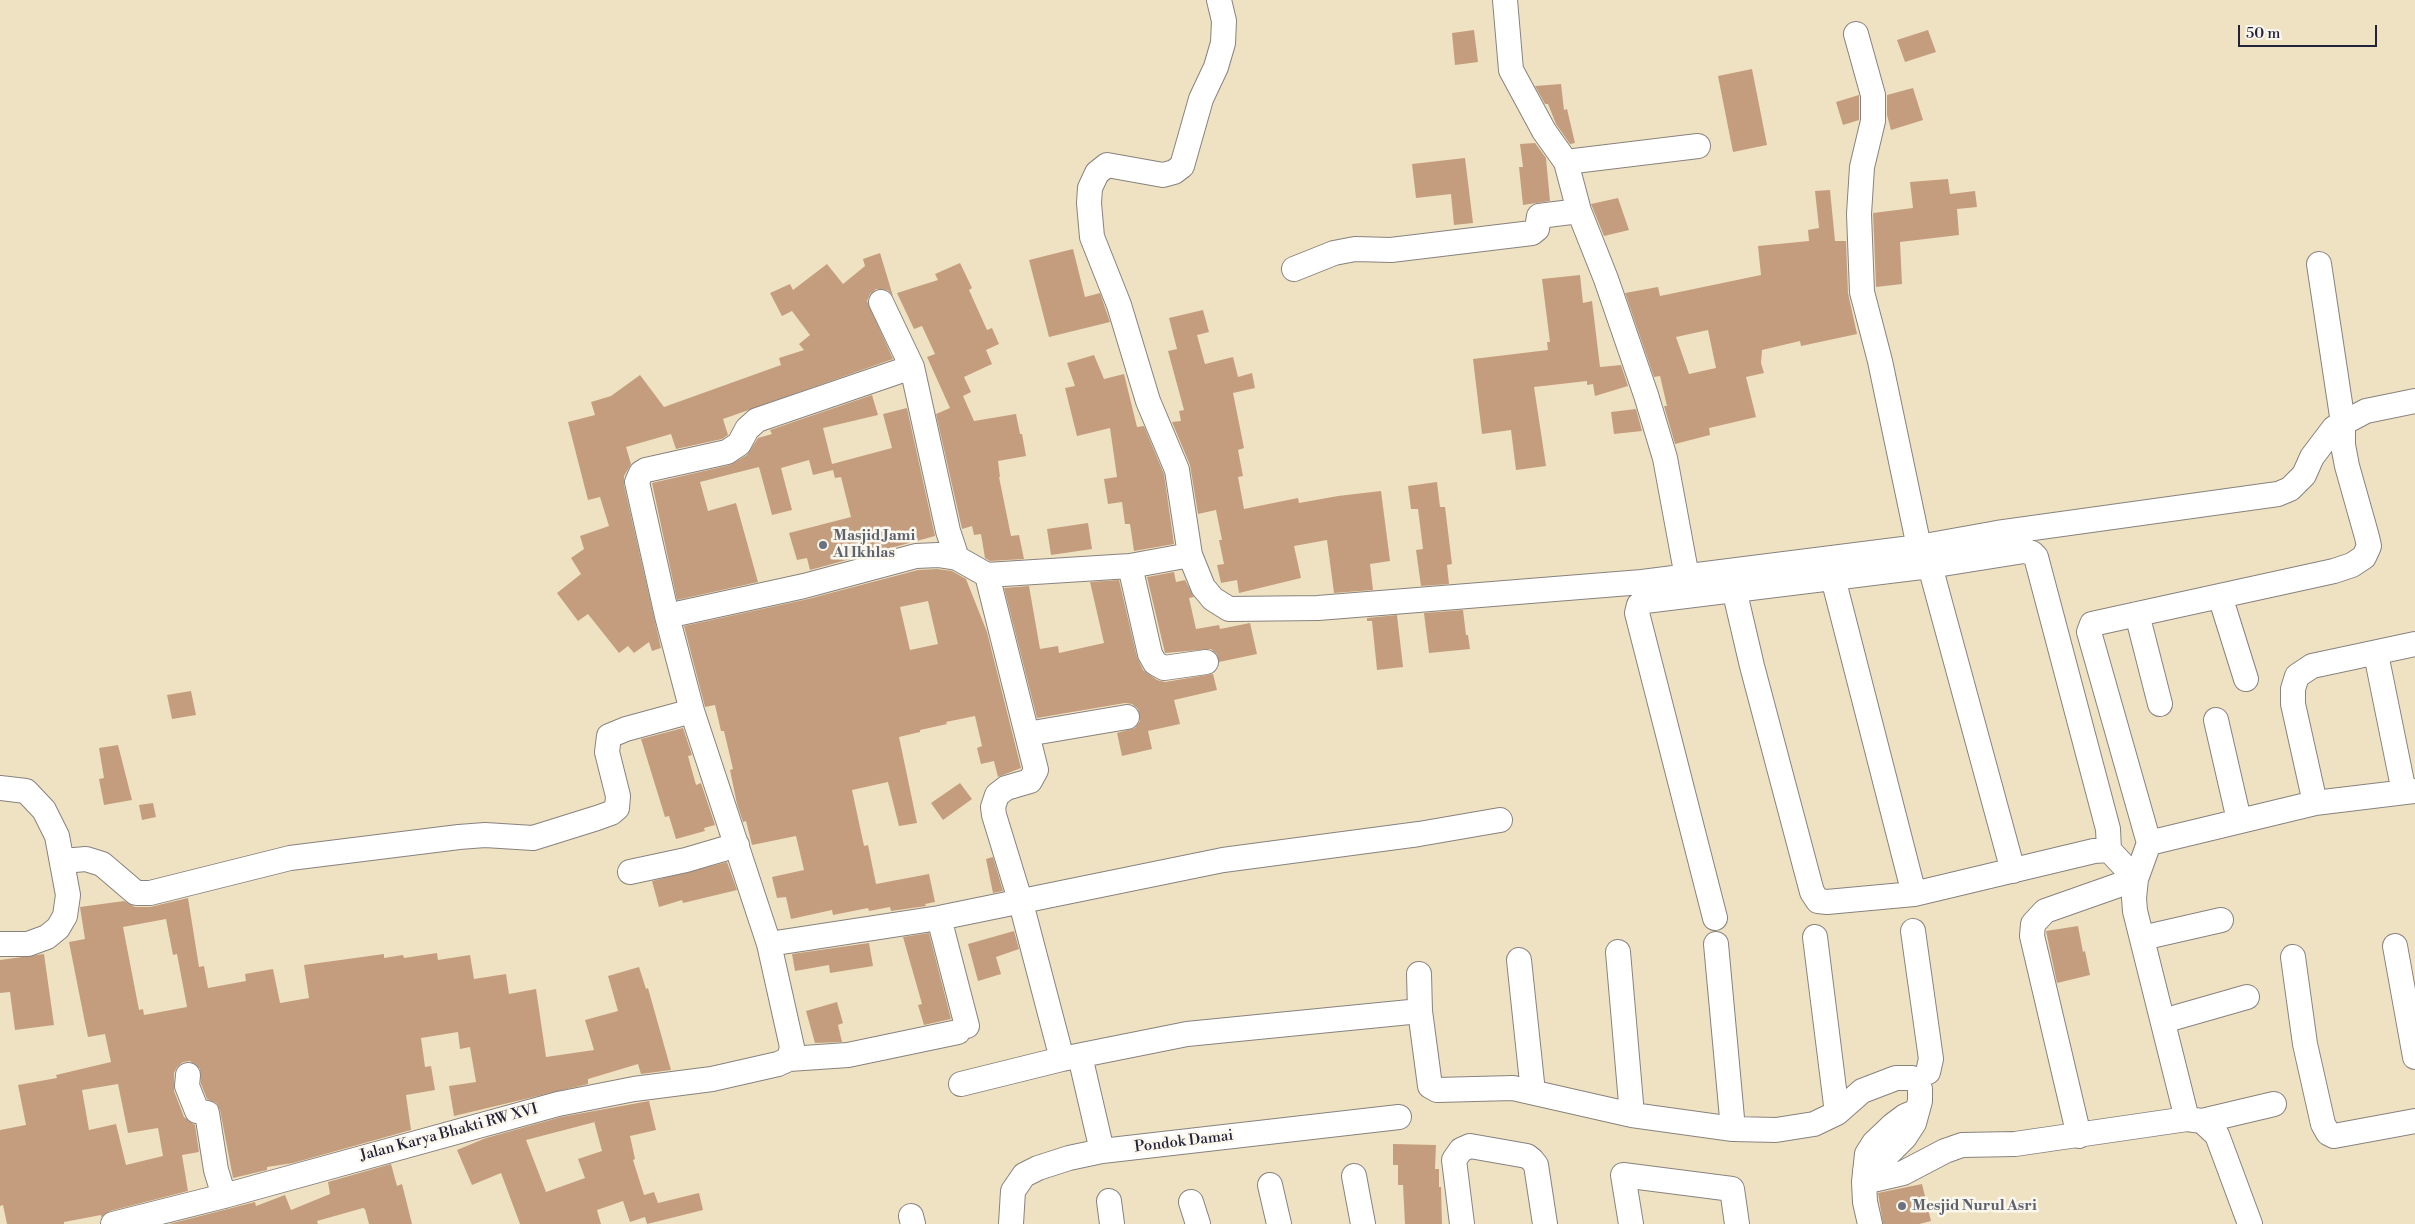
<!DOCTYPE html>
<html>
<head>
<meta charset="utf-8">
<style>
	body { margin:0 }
	#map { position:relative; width:2415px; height:1224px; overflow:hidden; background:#efe2c2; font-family:"Libre Bodoni",serif }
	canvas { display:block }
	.scale { position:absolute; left:2238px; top:25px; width:139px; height:22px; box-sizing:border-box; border:2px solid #22223b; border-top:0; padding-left:6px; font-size:15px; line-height:18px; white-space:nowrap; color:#22223b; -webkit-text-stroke:4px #fbf7ec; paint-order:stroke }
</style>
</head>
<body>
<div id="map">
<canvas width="2415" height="1224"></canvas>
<div class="scale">50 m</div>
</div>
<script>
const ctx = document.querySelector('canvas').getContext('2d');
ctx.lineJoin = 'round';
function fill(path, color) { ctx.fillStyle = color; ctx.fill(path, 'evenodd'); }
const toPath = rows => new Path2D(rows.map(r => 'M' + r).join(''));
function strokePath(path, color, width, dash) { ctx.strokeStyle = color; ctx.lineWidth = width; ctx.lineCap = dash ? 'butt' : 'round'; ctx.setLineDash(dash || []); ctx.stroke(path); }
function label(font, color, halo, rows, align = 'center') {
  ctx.font = font + ' "Libre Bodoni",serif'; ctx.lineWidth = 5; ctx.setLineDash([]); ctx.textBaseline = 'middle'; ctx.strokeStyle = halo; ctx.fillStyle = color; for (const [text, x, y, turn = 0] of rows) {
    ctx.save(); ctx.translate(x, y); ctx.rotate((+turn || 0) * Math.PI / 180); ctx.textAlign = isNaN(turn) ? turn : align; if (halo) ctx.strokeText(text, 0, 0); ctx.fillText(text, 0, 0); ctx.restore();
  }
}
fill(toPath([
	[1474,30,1478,62,1455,65,1452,33],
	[1928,30,1936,52,1905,62,1897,40],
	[1752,69,1767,145,1733,152,1718,76],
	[1561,84,1564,110,1567,109,1575,143,1570,144,1556,124,1548,104,1545,104,1535,86],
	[1913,88,1923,120,1891,130,1887,115,1887,95],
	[1859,95,1859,120,1843,125,1836,102],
	[1535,143,1546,158,1550,201,1523,205,1519,167,1523,167,1520,144],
	[1465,158,1473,223,1454,225,1451,194,1416,198,1412,164],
	[1948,179,1950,194,1975,191,1977,207,1957,209,1959,235,1900,242,1902,284,1876,287,1873,213,1913,208,1910,182],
	[1830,190,1835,241,1846,241,1848,293,1857,334,1801,346,1800,341,1762,350,1761,363,1764,373,1746,377,1756,417,1709,428,1710,435,1675,444,1664,406,1667,406,1660,376,1654,377,1625,293,1658,287,1660,296,1761,275,1758,246,1809,241,1808,230,1819,228,1815,191],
	[1708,330,1716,368,1689,374,1676,337],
	[1618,198,1629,230,1604,236,1591,204],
	[1073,249,1085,297,1100,293,1110,322,1049,337,1029,260],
	[880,253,893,296,888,290,876,289,870,294,867,301,893,359,723,419,728,435,722,439,676,449,671,434,626,447,631,464,624,476,624,485,661,648,652,651,649,642,634,653,628,646,619,653,588,614,578,621,557,593,581,574,571,558,584,549,580,536,609,526,600,497,588,500,568,422,595,415,591,402,611,396,640,375,664,407,781,365,779,358,804,350,799,344,810,335,792,311,782,316,770,293,790,284,793,290,827,264,843,284,865,266,863,259],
	[960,263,972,288,969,290,987,330,992,328,999,344,986,350,992,364,964,377,971,392,963,396,974,421,1016,414,1020,434,1022,434,1026,456,998,461,1000,477,999,477,1011,536,1019,535,1024,559,990,561,985,558,981,534,974,535,972,526,962,529,936,414,950,408,927,357,935,354,922,326,914,329,897,293,938,280,935,274],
	[1580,275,1583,303,1592,301,1600,367,1621,365,1628,386,1595,396,1593,384,1587,385,1587,381,1534,387,1546,466,1516,470,1511,430,1482,434,1473,359,1548,350,1547,342,1550,342,1542,279],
	[1203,310,1209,332,1197,335,1205,364,1233,357,1238,377,1252,373,1255,388,1233,393,1244,448,1238,450,1243,476,1238,477,1244,509,1298,498,1299,503,1338,496,1381,491,1390,561,1370,564,1373,590,1334,593,1327,540,1294,546,1301,578,1239,593,1237,580,1221,583,1217,565,1224,564,1219,540,1222,540,1216,510,1198,514,1190,465,1172,422,1181,421,1179,411,1184,410,1168,351,1177,349,1169,318],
	[1094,355,1104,379,1124,374,1137,427,1144,426,1164,474,1174,544,1134,551,1130,524,1125,524,1122,502,1108,504,1104,479,1117,477,1110,428,1077,436,1065,388,1075,386,1067,363],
	[872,395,878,415,823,428,832,464,892,448,883,414,907,408,935,536,810,570,807,558,797,560,789,533,851,517,841,477,835,478,833,470,813,475,809,460,781,468,792,510,772,515,759,467,735,473,700,482,708,511,736,503,758,582,677,600,652,483,730,465,747,455,758,438,772,434,770,430],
	[1636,409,1642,431,1614,434,1611,412],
	[1437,482,1440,507,1445,507,1452,564,1447,565,1449,584,1421,586,1416,550,1423,549,1418,509,1411,509,1408,486],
	[1088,523,1092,549,1051,555,1047,529],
	[937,569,952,571,966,579,987,632,1021,768,998,777,994,761,981,764,977,748,982,746,975,716,946,722,947,724,920,730,920,732,899,737,917,823,899,826,888,782,852,790,864,846,868,845,876,884,929,874,935,902,925,904,926,906,891,911,890,907,869,911,868,908,833,915,832,910,791,919,786,897,777,898,772,877,804,870,796,836,752,845,746,821,743,822,737,804,730,770,733,769,724,731,721,731,715,705,705,707,684,626,808,599,918,570],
	[928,601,938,644,910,650,900,607],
	[1174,572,1176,582,1185,580,1194,597,1189,598,1196,629,1219,625,1220,629,1250,623,1257,654,1219,662,1217,654,1211,649,1165,653,1147,577],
	[1119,580,1137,657,1143,670,1157,680,1165,682,1213,674,1217,690,1174,700,1180,724,1148,731,1152,749,1122,756,1117,733,1135,728,1140,721,1138,709,1132,704,1125,703,1037,718,1004,588,1029,586,1040,649,1058,646,1059,653,1104,643,1090,582],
	[1463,610,1466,635,1468,635,1470,649,1429,653,1424,613],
	[1397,615,1403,667,1377,670,1372,621,1367,621,1367,618],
	[191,691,196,715,172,719,167,695],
	[683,728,692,755,688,756,696,785,701,783,715,825,704,828,705,831,676,839,669,816,665,817,641,739],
	[118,745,132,800,104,805,99,779,104,778,99,748],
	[960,783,972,799,943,820,931,803],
	[153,803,156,817,142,820,139,805],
	[993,857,1003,891,993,893,986,859],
	[727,862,737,890,683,903,682,900,659,907,652,881],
	[188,898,199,967,204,966,208,988,246,981,245,974,273,969,280,1003,309,998,304,965,384,954,384,958,403,955,404,958,437,953,438,960,470,955,474,979,506,974,509,994,536,989,546,1057,594,1050,585,1020,618,1011,608,976,639,967,646,989,648,988,671,1070,641,1074,638,1064,588,1079,588,1084,454,1116,449,1086,476,1082,470,1047,460,1049,458,1032,421,1038,425,1067,431,1066,435,1090,406,1095,411,1130,293,1163,267,1167,267,1170,233,1178,220,1110,216,1103,207,1099,201,1084,200,1069,190,1061,183,1062,177,1067,174,1073,174,1091,184,1117,195,1125,199,1152,182,1155,188,1191,110,1211,101,1217,101,1215,64,1222,64,1224,7,1224,3,1205,0,1206,0,1130,26,1125,18,1085,57,1078,56,1075,111,1062,105,1034,88,1037,84,1018,69,942,85,939,80,907,124,901,135,907,150,907],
	[166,919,173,955,177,954,187,1007,144,1015,143,1009,139,1010,123,927],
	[118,1084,128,1133,158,1128,163,1156,126,1165,116,1124,89,1130,82,1090],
	[2078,926,2083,952,2085,951,2090,975,2057,983,2046,931],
	[1014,931,1019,949,996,957,1001,974,978,981,968,944],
	[929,933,951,1019,924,1025,918,1005,922,1004,903,937],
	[869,943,873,966,830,973,829,965,795,971,792,954],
	[44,954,54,1025,15,1030,10,992,0,993,0,960],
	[837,1002,843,1023,838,1025,842,1042,815,1043,806,1011],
	[649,1101,656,1130,630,1136,635,1159,633,1160,644,1195,654,1192,658,1203,699,1193,703,1210,647,1224,645,1217,630,1222,623,1201,597,1210,601,1224,520,1224,501,1173,472,1185,457,1150,486,1138,561,1117],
	[594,1121,602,1151,578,1159,585,1178,546,1192,526,1140,595,1122],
	[1393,1144,1436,1145,1435,1169,1439,1169,1439,1187,1441,1187,1442,1224,1405,1224,1403,1185,1398,1185,1398,1165,1393,1165],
	[391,1164,397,1186,402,1184,412,1224,369,1224,365,1209,363,1208,317,1221,318,1224,169,1224,255,1202,256,1206,285,1195,291,1210,330,1194,328,1182],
	[1922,1184,1931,1221,1919,1224,1883,1224,1878,1193]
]), '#c49d7e');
const minor = toPath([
	[1219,0,1224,21,1223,43,1216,67,1201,99,1182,166,1174,172,1163,175,1107,165,1097,173,1090,188,1089,203,1092,237,1119,305,1148,401,1177,470,1190,555,1203,587,1213,599,1229,609,1318,608,1642,582,1919,547,1997,533,2278,494,2290,489,2304,475,2312,457,2334,428,2366,411,2415,401],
	[1505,0,1511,70,1544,131,1566,162,1579,211,1606,279,1646,395,1665,458,1687,577],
	[1856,34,1873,95,1873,121,1862,167,1859,214,1862,292,1880,361,1919,547],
	[1566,162,1698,146],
	[1294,269,1334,253,1355,249,1391,250,1532,233,1537,229,1539,216,1579,211],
	[881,302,912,367,948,531,957,558],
	[1130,566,1150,654,1155,663,1164,668,1206,662],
	[1930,566,2013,871],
	[987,575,1036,770,1030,781,1006,788,997,795,993,807,994,815,1021,903,1062,1059],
	[1833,578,1914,894],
	[1734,589,1752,666,1812,892,1818,901,1827,902,1914,894,2094,851,2109,850],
	[2220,596,2246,679],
	[2137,614,2160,704],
	[667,616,637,482,641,473,646,470,727,452,739,444,747,429,757,420,912,367],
	[2376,654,2404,792],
	[2216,720,2239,820],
	[1027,734,1127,717],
	[0,788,26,791,44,810,57,836,68,895,65,916,58,928,47,937,28,944,0,944],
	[2315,803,2293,704,2293,689,2297,676,2312,666,2415,644],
	[2149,843,2315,803,2415,791],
	[63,861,86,859,102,864,136,893,150,893,290,858,459,837,485,835,533,838,597,818,611,813,617,808,618,796,607,752,609,736,626,729,692,711],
	[630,872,686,860,737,845],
	[939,918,967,1026],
	[1715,918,1637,613,1639,605,1645,601,1930,566,2024,551,2032,553,2036,557,2108,829,2109,850,2136,879,2045,911,2033,924,2032,936,2079,1136],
	[1913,931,1931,1059,1928,1072],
	[1815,937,1837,1113],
	[2142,938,2221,920],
	[769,944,939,918,1223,860,1419,834,1500,820],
	[1716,944,1733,1129],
	[2395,946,2415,1057],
	[1618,952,1632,1115],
	[2293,957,2305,1044,2323,1124,2328,1133,2334,1136,2415,1121],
	[1519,960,1533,1092],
	[1419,974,1420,1011,1430,1086,1437,1090,1513,1088,1632,1115,1733,1129,1776,1130,1814,1124,1837,1113,1862,1091,1896,1078,1912,1078],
	[2163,1021,2247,997],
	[1080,1056,1102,1151],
	[789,1059,792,1047,769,944,692,711,667,616,804,586,916,556,938,555,957,558,987,575,1130,566,1190,555],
	[188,1075,187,1086,197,1111,207,1113,216,1170,224,1196],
	[961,1084,1062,1059,1187,1034,1420,1011],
	[2187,1119,2135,911,2134,898,2136,879,2149,843,2089,632,2092,624,2334,571,2352,565,2364,557,2369,546,2367,537,2347,466,2343,445,2343,423,2319,264],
	[2202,1121,2274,1104],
	[1865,1171,1886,1156,1905,1137,1914,1123,1920,1101,1920,1089],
	[1354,1176,1363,1224],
	[1864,1182,1903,1173,1945,1151,1962,1145,2015,1144,2187,1119,2202,1121,2217,1135,2250,1224],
	[1270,1185,1279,1224],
	[1109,1201,1112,1224],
	[1191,1202,1198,1224],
	[911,1216,913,1224],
	[113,1224,224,1196,558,1104,634,1089,712,1079,778,1064,789,1059,848,1055,958,1032],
	[1011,1224,1013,1191,1024,1175,1038,1168,1069,1158,1102,1151,1399,1117],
	[1462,1224,1454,1160,1461,1150,1470,1146,1527,1156,1532,1160,1536,1165,1545,1224],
	[1631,1224,1623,1175,1732,1189,1737,1224],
	[1870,1224,1865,1202,1864,1182,1867,1154,1874,1143,1893,1125,1905,1116,1917,1111]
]);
strokePath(minor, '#88827e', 26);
strokePath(minor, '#fff', 24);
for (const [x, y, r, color] of [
	[823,545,5,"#6b7280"],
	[1902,1206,5,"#6b7280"]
]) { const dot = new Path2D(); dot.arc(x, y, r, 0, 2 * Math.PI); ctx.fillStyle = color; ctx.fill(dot); strokePath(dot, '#fbf7ec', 2); }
label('bold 15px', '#5b616d', '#fbf7ec', [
	["Masjid Jami",833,536],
	["Al Ikhlas",833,553],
	["Mesjid Nurul Asri",1912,1206]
], 'left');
label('15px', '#22223b', '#fbf7ec', [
	["Jalan Karya Bhakti RW XVI",449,1133,-15],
	["Pondok Damai",1184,1142,-7]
]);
</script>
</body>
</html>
